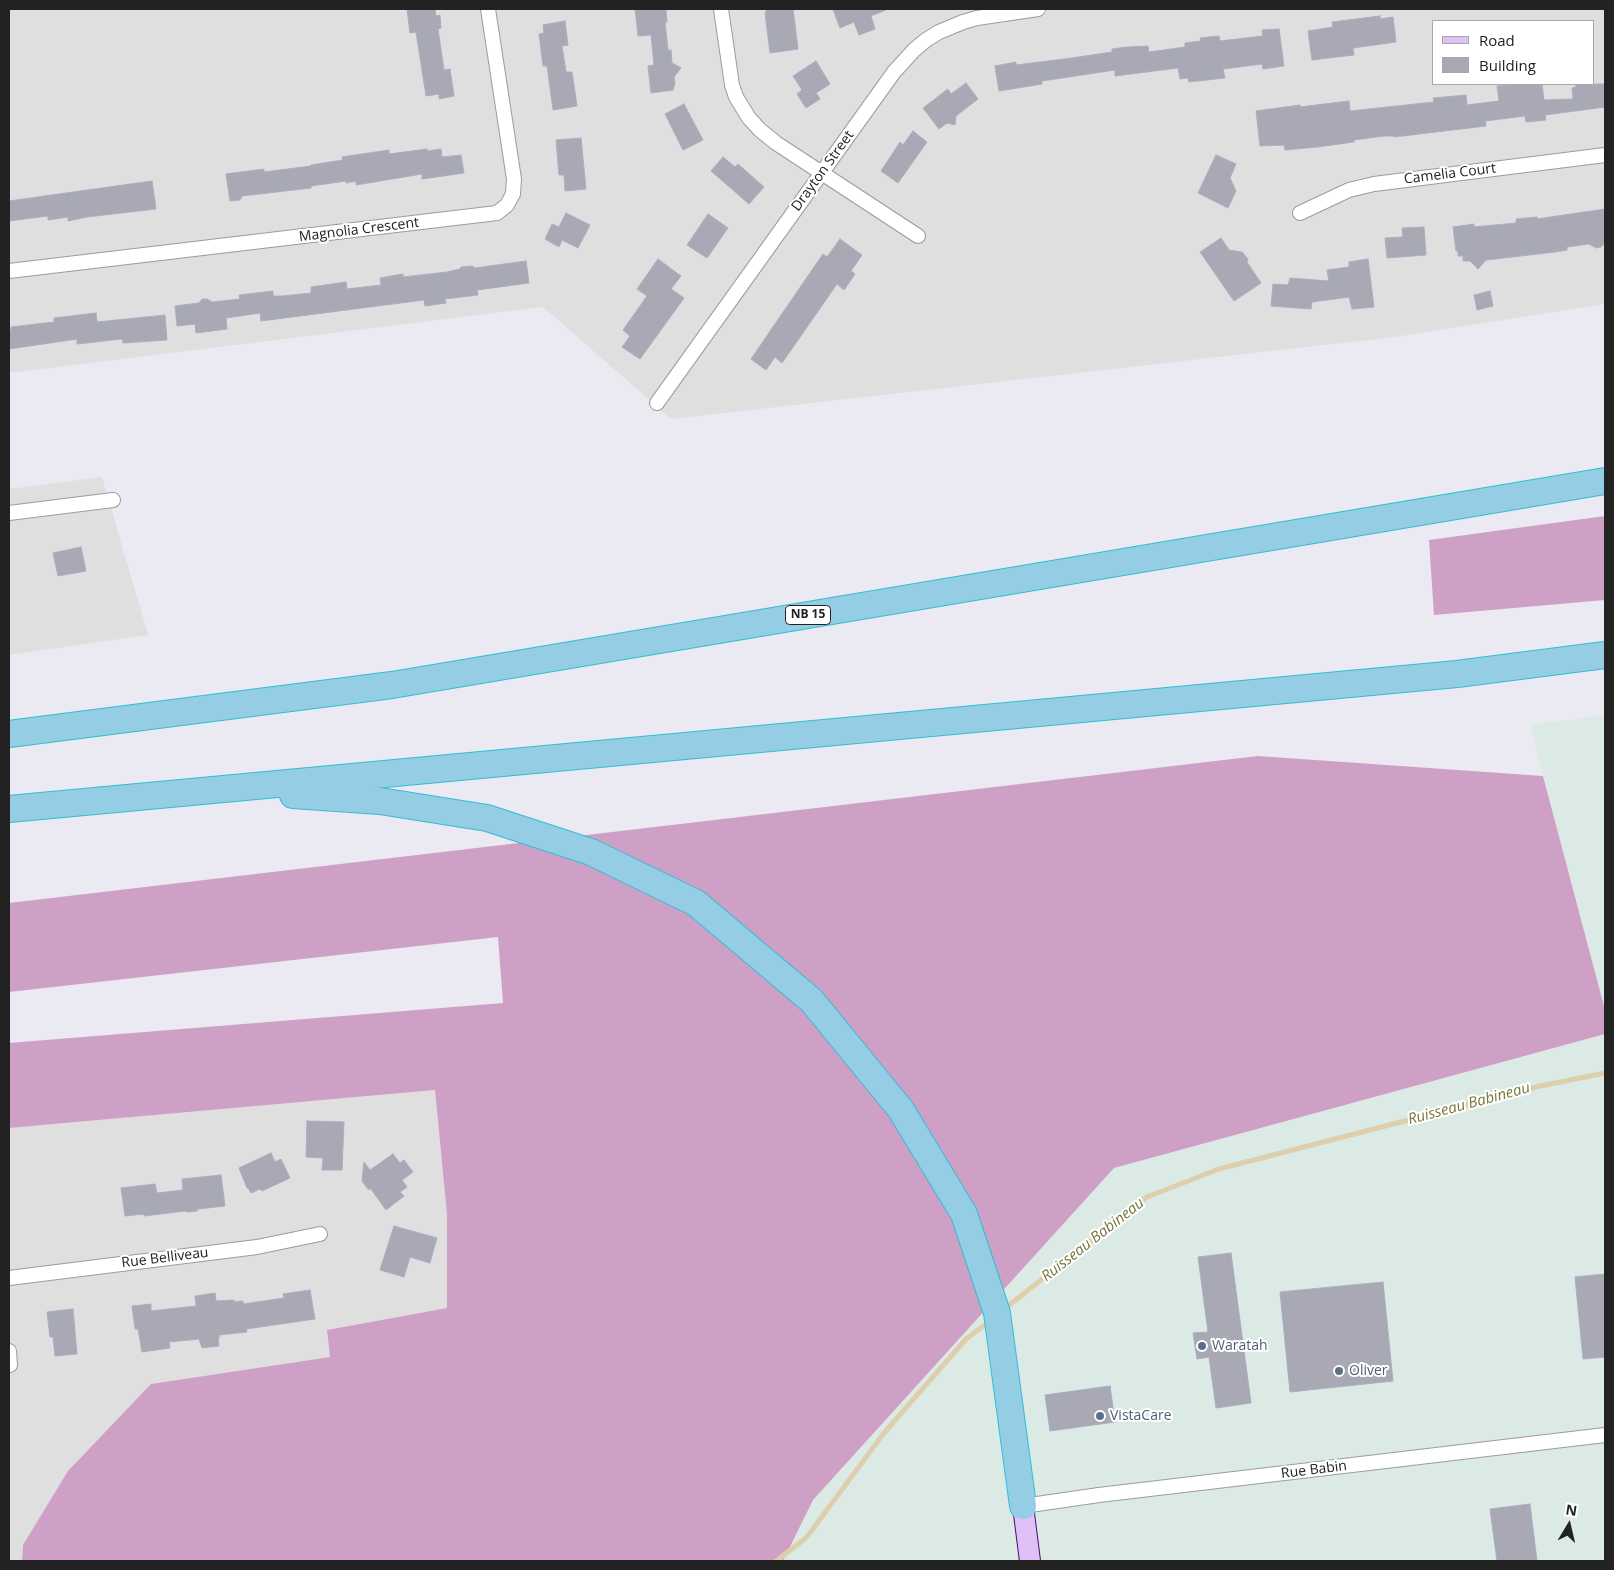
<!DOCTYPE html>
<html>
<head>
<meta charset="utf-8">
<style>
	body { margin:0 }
	#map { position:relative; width:1614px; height:1570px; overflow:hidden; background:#ebe9f2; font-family:"Open Sans",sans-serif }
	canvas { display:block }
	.frame { position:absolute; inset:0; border:10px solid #222; pointer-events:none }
	.legend { position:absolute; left:1432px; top:20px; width:162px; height:65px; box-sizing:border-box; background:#fff; border:1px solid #a7a7a7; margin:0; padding:6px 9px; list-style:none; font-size:15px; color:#222 }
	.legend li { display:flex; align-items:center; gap:10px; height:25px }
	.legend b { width:25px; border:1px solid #a7a7a7 }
	.north { position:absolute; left:1544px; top:1500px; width:50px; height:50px; -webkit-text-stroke:4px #fff; paint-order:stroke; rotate:9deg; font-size:14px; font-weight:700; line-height:20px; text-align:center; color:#222 }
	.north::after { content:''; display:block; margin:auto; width:18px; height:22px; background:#222; clip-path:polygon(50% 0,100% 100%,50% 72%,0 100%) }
</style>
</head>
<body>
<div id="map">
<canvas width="1614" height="1570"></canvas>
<div class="frame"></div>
<ul class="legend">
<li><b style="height:6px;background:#dfc1f8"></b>Road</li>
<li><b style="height:14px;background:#a8a9b4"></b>Building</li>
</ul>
<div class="north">N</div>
</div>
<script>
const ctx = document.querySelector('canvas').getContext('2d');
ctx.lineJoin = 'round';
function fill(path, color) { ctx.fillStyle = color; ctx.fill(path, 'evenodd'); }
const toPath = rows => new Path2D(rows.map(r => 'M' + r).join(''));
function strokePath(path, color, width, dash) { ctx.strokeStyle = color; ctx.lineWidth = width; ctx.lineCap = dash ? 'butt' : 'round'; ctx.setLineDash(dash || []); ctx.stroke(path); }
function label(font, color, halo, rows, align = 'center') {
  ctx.font = font + ' "Open Sans",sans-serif'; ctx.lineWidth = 4; ctx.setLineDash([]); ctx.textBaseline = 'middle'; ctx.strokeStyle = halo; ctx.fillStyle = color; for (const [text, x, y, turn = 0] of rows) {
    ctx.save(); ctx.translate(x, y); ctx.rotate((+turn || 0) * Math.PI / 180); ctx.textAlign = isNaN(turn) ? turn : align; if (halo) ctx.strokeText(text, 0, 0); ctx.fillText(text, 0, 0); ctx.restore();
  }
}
fill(toPath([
	[9,9,1605,9,1605,304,1395,337,671,419,543,307,9,373],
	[1433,21,1593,21,1593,84,1433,84],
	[102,477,148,635,9,655,9,489],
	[435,1090,447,1215,447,1308,327,1330,330,1357,151,1384,23,1545,22,1561,9,1561,9,1128]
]), '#dfdfe0');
fill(toPath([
	[1605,715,1605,1010,1530,725],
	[1605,1034,1605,1561,783,1561,813,1500,1114,1168]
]), '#dceae6');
fill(toPath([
	[1605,516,1605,600,1434,615,1429,540],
	[1258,756,1543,776,1605,1010,1605,1034,1114,1168,813,1500,783,1561,22,1561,23,1545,68,1471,151,1384,330,1357,327,1330,447,1308,447,1215,435,1090,9,1128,9,1043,503,1003,498,937,9,992,9,903]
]), '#cfa0c6');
strokePath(toPath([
	[1004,1309,1147,1197,1219,1169,1540,1086,1605,1073],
	[776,1561,806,1538,884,1433,966,1339,990,1321]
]), '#ddcfac', 5);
const building = toPath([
	[407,9,435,9,436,16,440,15,441,28,438,29,444,70,450,69,454,96,439,99,439,94,426,96,416,32,410,33,407,9],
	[635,9,666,9,667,22,665,22,668,50,671,50,672,63,681,68,674,77,675,83,673,90,651,93,648,66,654,65,651,35,638,36,635,9],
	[766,9,793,9,798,49,770,53,765,13,766,13,766,9],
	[833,9,886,9,886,10,871,16,875,29,859,35,854,22,840,28,833,9],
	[1380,16,1380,19,1393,17,1396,42,1353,48,1354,55,1312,60,1308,31,1333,27,1332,22,1380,16],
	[565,21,568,45,562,46,566,72,572,72,577,106,553,110,547,66,543,66,539,34,544,33,543,25,565,21],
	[1279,29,1284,66,1263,69,1262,64,1223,69,1225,78,1189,82,1188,78,1180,79,1178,68,1115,76,1115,70,1042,81,1042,84,999,91,995,66,1016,62,1016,65,1072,58,1112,52,1112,49,1127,47,1148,46,1149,52,1185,47,1185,43,1201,41,1200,38,1219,36,1220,41,1263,36,1262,30,1279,29],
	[816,61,830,84,816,93,820,99,806,108,797,94,802,90,793,76,816,61],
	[966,83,978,99,956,116,955,125,947,123,939,129,923,108,948,89,951,94,966,83],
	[1521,84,1542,84,1544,100,1573,99,1572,88,1576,87,1575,84,1605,84,1605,107,1545,115,1546,120,1526,122,1525,116,1485,121,1486,126,1394,137,1394,136,1384,136,1354,140,1354,142,1317,147,1285,150,1284,145,1260,146,1256,111,1300,105,1300,107,1349,101,1350,111,1434,102,1433,98,1466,95,1467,105,1499,101,1497,86,1521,84],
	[684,104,703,140,683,150,665,114,684,104],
	[913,131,927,142,898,183,881,171,900,142,903,145,913,131],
	[581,138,586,189,565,191,564,175,559,175,556,140,581,138],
	[427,149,427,151,441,149,442,157,461,155,464,173,422,179,422,174,356,185,356,181,346,183,346,181,311,186,311,188,242,196,240,200,230,201,226,174,264,169,264,172,311,166,311,165,343,160,342,157,389,150,389,154,427,149],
	[1216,155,1236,164,1230,178,1236,191,1228,208,1198,193,1216,155],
	[723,157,735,167,738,164,764,187,749,204,711,171,723,157],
	[152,181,156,209,87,217,68,221,68,217,48,220,48,216,9,221,9,201,152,181],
	[1605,209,1605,243,1601,247,1596,248,1589,244,1567,247,1567,250,1555,252,1486,260,1478,269,1470,261,1463,261,1463,256,1458,256,1458,251,1456,251,1453,227,1474,224,1474,227,1516,223,1516,219,1537,217,1537,219,1605,209],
	[566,213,590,225,578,248,562,240,559,247,545,239,552,224,559,227,566,213],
	[708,214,728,228,707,258,687,245,708,214],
	[1424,227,1426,255,1387,258,1385,238,1403,237,1402,228,1424,227],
	[1221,238,1229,250,1242,252,1248,259,1247,262,1261,283,1234,301,1200,252,1221,238],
	[840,239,862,255,851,271,855,274,844,290,837,284,782,363,775,357,766,370,751,359,823,254,827,257,840,239],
	[658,259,681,276,671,289,684,298,640,359,622,347,630,336,623,330,647,296,637,289,658,259],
	[1368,259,1374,307,1352,309,1349,297,1312,302,1311,309,1271,306,1273,284,1288,285,1290,278,1329,281,1327,270,1349,267,1349,262,1368,259],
	[526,261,529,283,477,290,478,295,445,299,446,303,425,306,424,300,261,321,260,313,226,318,227,329,196,333,195,324,177,326,175,306,199,303,202,299,207,299,212,302,240,299,239,295,273,291,273,296,282,296,311,293,311,287,346,282,347,289,381,285,380,278,403,274,403,277,447,272,460,269,461,267,472,266,475,268,526,261],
	[1490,291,1493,306,1477,310,1474,295,1490,291],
	[96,313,97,322,165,315,167,340,123,343,122,339,77,344,77,339,9,349,9,330,11,330,11,327,54,322,54,318,96,313],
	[81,547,86,571,58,576,53,553,81,547],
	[307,1121,344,1122,342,1170,322,1170,323,1158,306,1157,307,1121],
	[271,1153,275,1162,281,1159,290,1178,262,1191,260,1189,251,1193,248,1188,247,1188,239,1168,271,1153],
	[393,1154,400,1163,404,1160,413,1172,402,1180,407,1187,400,1192,404,1196,386,1210,371,1189,368,1189,362,1181,364,1162,370,1170,393,1154],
	[221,1175,225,1206,198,1209,197,1211,187,1212,185,1211,144,1216,144,1214,125,1216,121,1188,155,1184,157,1193,183,1190,182,1179,221,1175],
	[394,1226,437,1238,430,1263,410,1257,404,1277,380,1270,394,1226],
	[1231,1253,1251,1403,1216,1408,1209,1357,1197,1359,1193,1333,1208,1332,1198,1257,1231,1253],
	[1605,1274,1605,1357,1583,1359,1575,1277,1605,1274],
	[1383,1282,1393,1381,1290,1392,1280,1292,1383,1282],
	[310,1290,315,1319,246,1329,247,1332,219,1335,219,1339,218,1339,219,1346,202,1348,199,1339,169,1342,170,1348,142,1352,138,1329,135,1329,132,1306,151,1304,151,1311,196,1306,195,1296,215,1293,216,1301,234,1300,234,1302,243,1301,243,1304,284,1298,283,1294,310,1290],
	[73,1309,77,1354,55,1356,53,1337,50,1337,47,1312,73,1309],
	[1110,1386,1115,1422,1050,1431,1045,1395,1110,1386],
	[1530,1504,1537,1561,1497,1561,1490,1509,1530,1504]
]);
fill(building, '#a8a9b4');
strokePath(building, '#acaec3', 1);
const minor = toPath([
	[721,9,732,85,736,97,749,118,760,130,776,143,918,236],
	[1300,213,1349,190,1374,184,1605,155],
	[9,271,497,213,507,205,513,194,514,179,488,9],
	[657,403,894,72,914,50,926,40,939,32,963,22,977,18,1038,9],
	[9,513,113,500],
	[9,1278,257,1247,320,1234],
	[9,1351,10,1365],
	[1023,1506,1099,1495,1605,1435]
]);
const secondary = toPath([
	[1023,1506,1030,1561]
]);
const motorway = toPath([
	[9,734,392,685,1605,481],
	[293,795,380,801,487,818,591,852,696,903,812,1001,901,1110,964,1214,997,1313,1023,1506],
	[9,809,1457,674,1605,655]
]);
strokePath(minor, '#9c9c9c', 16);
strokePath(secondary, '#4c0a78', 22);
strokePath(motorway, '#31bdd5', 28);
strokePath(minor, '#fff', 14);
strokePath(secondary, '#dfc1f8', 20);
strokePath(motorway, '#95cde5', 26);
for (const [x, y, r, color] of [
	[1202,1346,5,"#5c6f8a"],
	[1339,1371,5,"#5c6f8a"],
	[1100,1416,5,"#5c6f8a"]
]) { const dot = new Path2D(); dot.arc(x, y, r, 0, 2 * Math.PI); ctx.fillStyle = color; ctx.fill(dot); strokePath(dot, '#fff', 2); }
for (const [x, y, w] of [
	[808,615,45]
]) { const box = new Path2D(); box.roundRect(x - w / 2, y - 9.5, w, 19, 4); ctx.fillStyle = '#fff'; ctx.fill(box); strokePath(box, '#222', 1); }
label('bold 12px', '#222', null, [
	["NB 15",808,615]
]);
label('14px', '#222', '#fff', [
	["Drayton Street",823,171,-54],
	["Camelia Court",1450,174,-7],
	["Magnolia Crescent",359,230,-7],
	["Rue Belliveau",165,1258,-7],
	["Rue Babin",1314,1470,-7]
]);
label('14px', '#4e5e75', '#fff', [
	["Waratah",1212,1346],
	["Oliver",1349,1371],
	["VistaCare",1110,1416]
], 'left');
label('italic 15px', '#78773b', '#fff', [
	["Ruisseau Babineau",1469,1104,-15],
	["Ruisseau Babineau",1093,1240,-38]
]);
</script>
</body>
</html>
